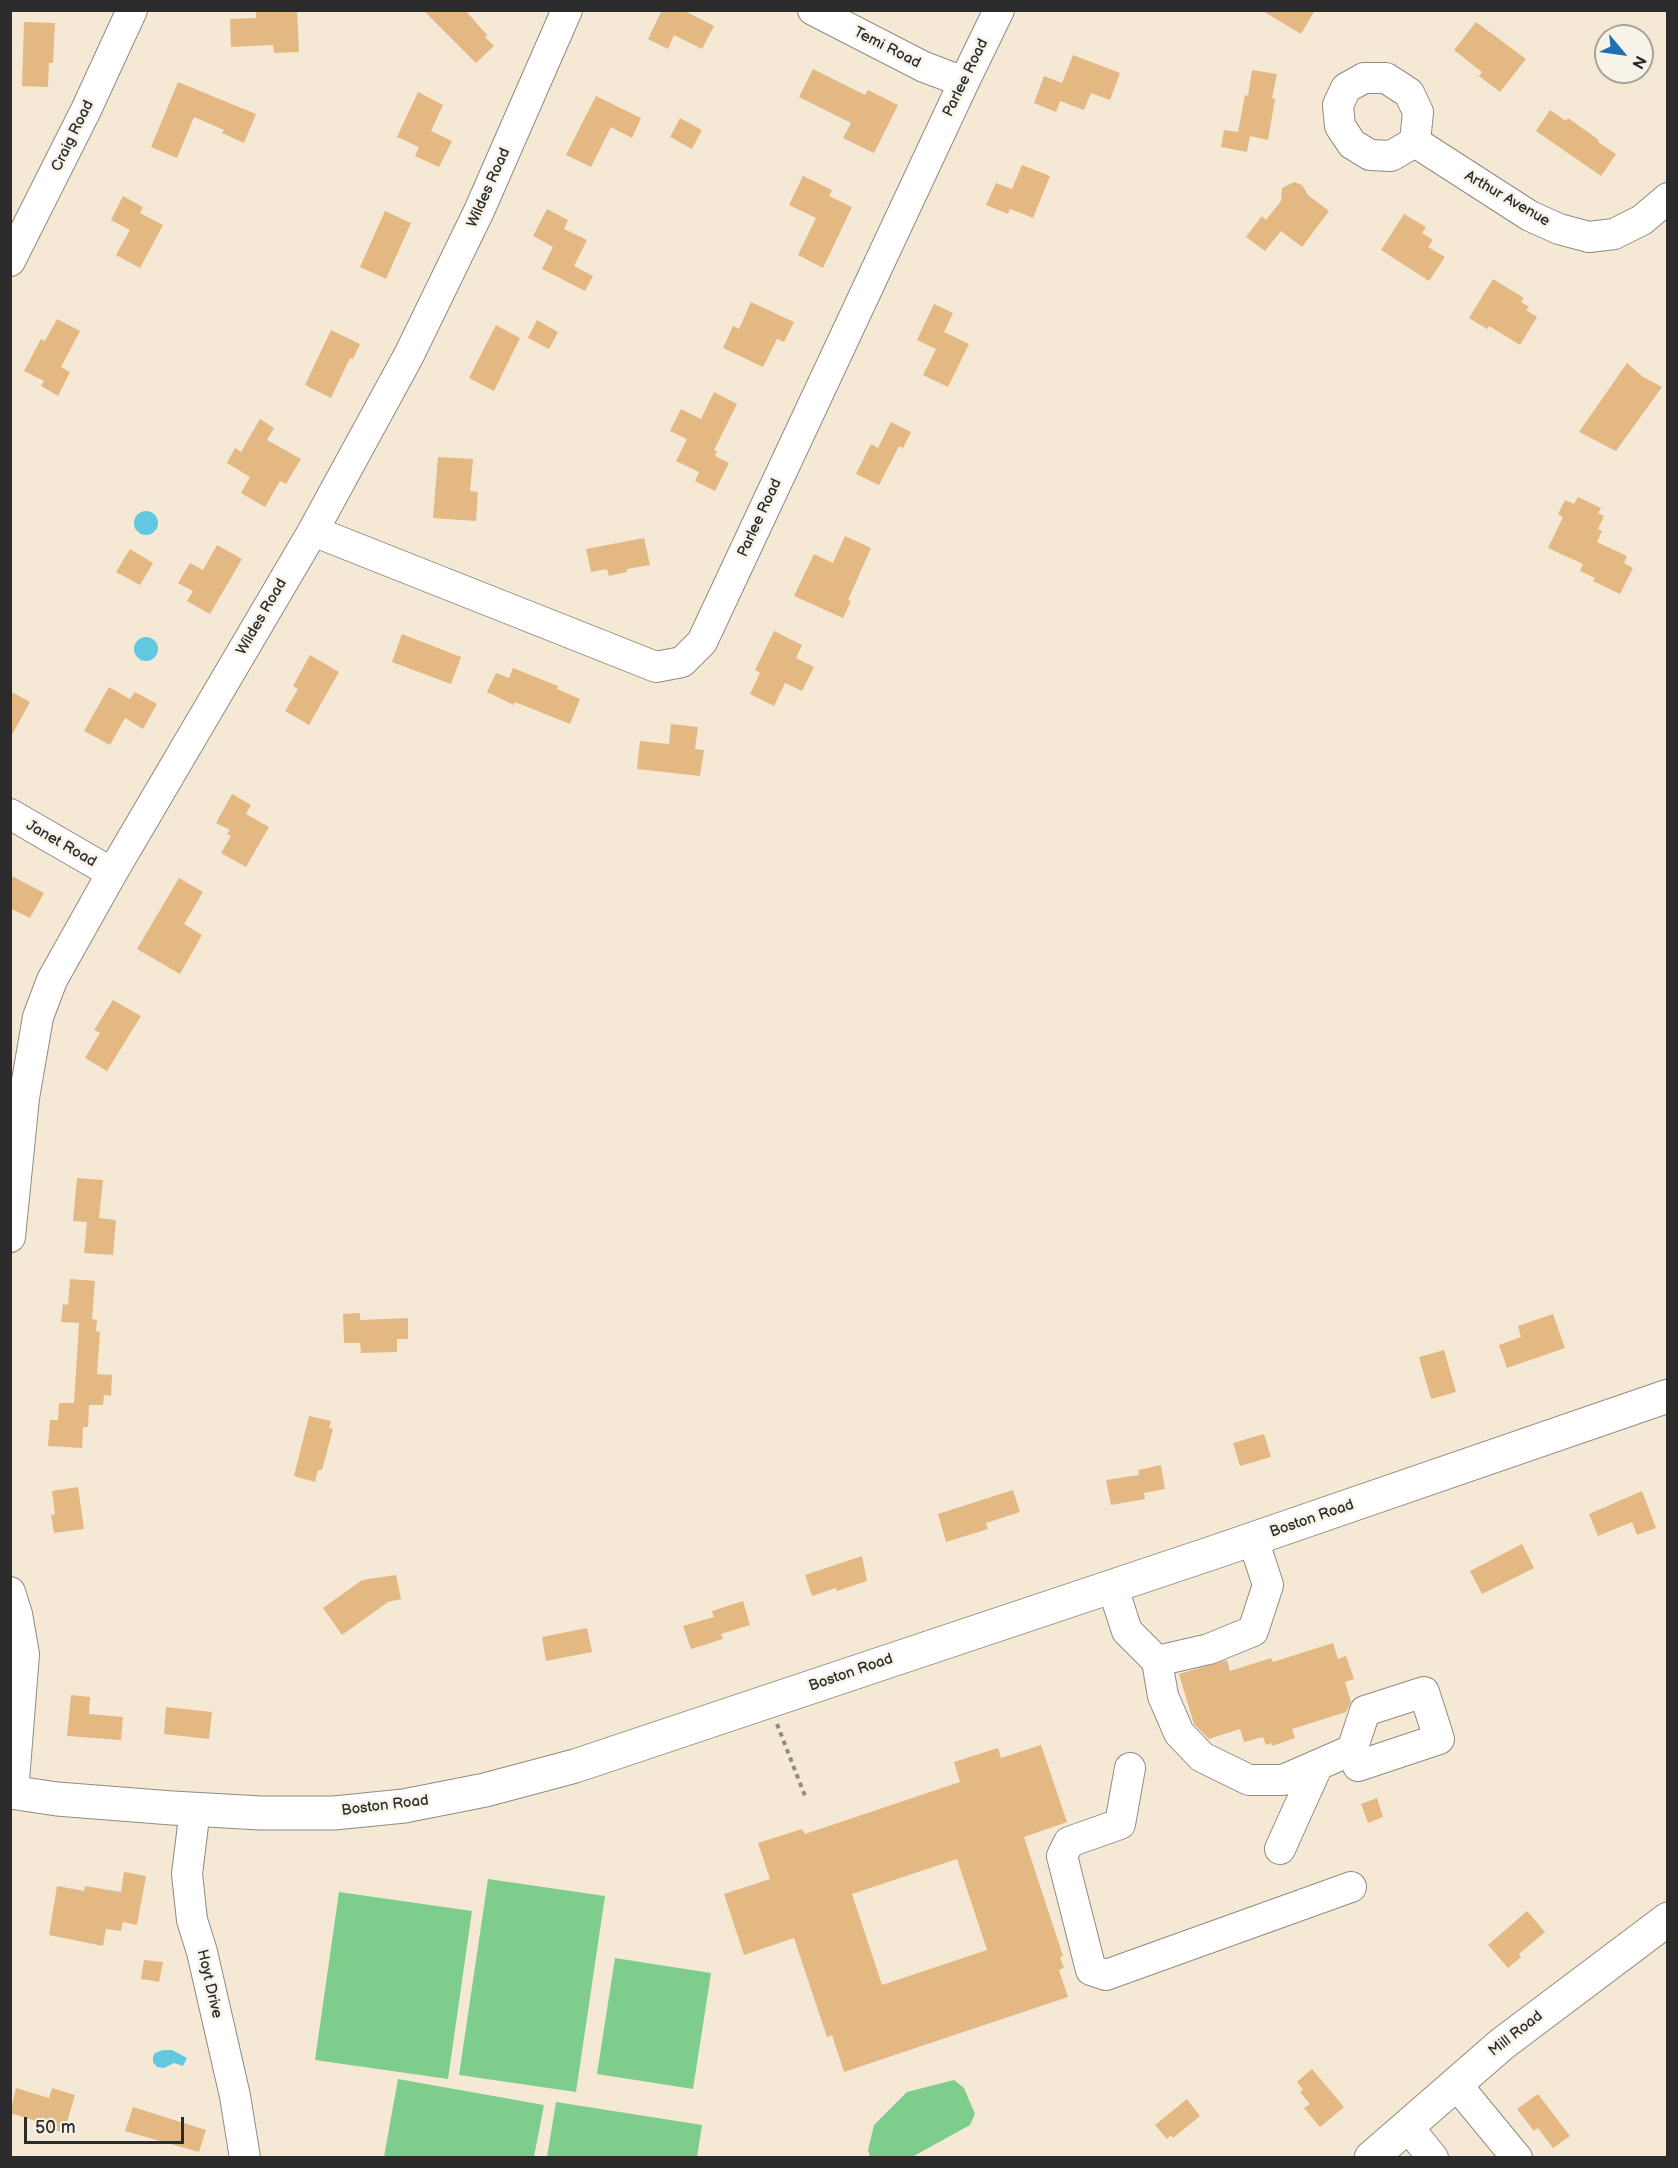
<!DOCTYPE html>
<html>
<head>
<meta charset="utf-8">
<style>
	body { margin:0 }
	#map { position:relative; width:1678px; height:2168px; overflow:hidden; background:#f5e9d5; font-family:"Balsamiq Sans",sans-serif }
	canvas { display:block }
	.frame { position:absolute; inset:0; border:12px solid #2b2b2b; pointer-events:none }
	.north { position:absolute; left:1594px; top:24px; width:60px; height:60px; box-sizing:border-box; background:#f7f3e8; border:2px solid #a5a39c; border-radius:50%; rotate:119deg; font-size:16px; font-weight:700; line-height:24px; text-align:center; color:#2b2b2b }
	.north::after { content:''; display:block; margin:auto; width:21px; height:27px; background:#1f6fb2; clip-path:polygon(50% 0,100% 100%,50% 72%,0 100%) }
	.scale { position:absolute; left:24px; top:2117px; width:160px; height:27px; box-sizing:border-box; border:3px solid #2b2b2b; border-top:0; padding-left:8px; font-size:18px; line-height:21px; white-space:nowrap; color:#2b2b2b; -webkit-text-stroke:4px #f7f3e8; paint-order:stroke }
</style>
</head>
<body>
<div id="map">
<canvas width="1678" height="2168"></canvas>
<div class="frame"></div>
<div class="north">N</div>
<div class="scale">50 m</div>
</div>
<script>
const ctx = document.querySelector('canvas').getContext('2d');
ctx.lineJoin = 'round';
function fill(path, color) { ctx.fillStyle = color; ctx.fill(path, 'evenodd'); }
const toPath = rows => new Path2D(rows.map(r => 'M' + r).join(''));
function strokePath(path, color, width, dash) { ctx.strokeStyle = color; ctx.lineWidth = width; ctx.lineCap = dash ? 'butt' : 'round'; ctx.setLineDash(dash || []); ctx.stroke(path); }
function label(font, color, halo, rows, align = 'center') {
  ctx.font = font + ' "Balsamiq Sans",sans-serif'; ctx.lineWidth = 5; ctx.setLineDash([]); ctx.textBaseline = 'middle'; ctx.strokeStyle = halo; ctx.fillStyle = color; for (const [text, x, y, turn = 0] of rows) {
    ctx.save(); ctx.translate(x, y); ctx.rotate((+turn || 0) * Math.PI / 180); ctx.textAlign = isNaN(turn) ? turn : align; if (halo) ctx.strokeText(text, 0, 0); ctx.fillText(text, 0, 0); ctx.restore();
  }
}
fill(toPath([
	[488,1879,605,1896,576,2092,459,2075],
	[339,1892,472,1911,448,2079,315,2060],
	[615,1958,711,1973,693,2089,597,2074],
	[398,2079,544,2105,534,2157,384,2157],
	[954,2080,964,2088,975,2114,970,2125,912,2157,870,2157,868,2150,874,2125,907,2092],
	[556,2102,702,2125,697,2157,547,2157]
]), '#7ecd8d');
fill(toPath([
	'134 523a12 12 0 1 1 24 0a12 12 0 1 1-24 0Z',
	'134 649a12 12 0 1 1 24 0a12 12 0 1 1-24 0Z',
	[163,2050,172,2050,187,2058,183,2066,174,2063,164,2068,157,2067,153,2062,153,2056,155,2053]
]), '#62c8df');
fill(toPath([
	[297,10,299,52,274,53,273,45,231,47,230,19,256,18,256,12],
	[423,10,465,10,487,35,485,37,494,46,476,63],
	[662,10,683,10,714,26,702,49,674,35,668,49,648,39],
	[1261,10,1315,10,1301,34],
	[24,22,55,23,53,63,49,63,48,87,22,86],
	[1476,22,1526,59,1500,92,1479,76,1482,72,1454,50],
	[1073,55,1120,73,1110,100,1091,93,1084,110,1060,101,1056,112,1034,103,1044,76,1062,83],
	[813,69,865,95,868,90,898,105,874,153,843,138,851,123,799,97],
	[1252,70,1277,74,1272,98,1275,99,1268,140,1250,136,1247,152,1221,147,1224,130,1238,132,1245,95,1248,96],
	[178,82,256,114,244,143,222,133,224,130,194,117,177,158,151,147],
	[418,92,443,105,431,131,452,141,439,167,415,156,419,147,397,137],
	[596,96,641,118,632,138,611,127,591,167,566,155],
	[1550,110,1566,121,1568,118,1599,140,1598,142,1616,154,1601,176,1536,131],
	[680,118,702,130,692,149,670,137],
	[1022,165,1050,176,1033,218,1010,209,1008,214,986,205,996,183,1012,189],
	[803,176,832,190,829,196,852,207,823,268,798,255,816,218,789,205],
	[1294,182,1302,185,1308,195,1329,211,1302,247,1281,231,1265,251,1246,237,1262,216,1266,220,1281,201,1282,188],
	[123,196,143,207,140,213,163,225,140,268,116,255,130,230,111,220],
	[547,209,568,220,564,229,587,240,574,266,593,276,585,291,542,269,553,247,533,236],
	[385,211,411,223,386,279,360,267],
	[1404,214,1426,227,1422,233,1433,240,1428,247,1445,257,1429,281,1381,250],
	[1493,279,1524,298,1521,302,1529,307,1526,310,1537,317,1520,345,1489,326,1487,329,1469,318],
	[751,302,794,322,784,342,777,339,763,367,723,348,733,326,739,329],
	[934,304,953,313,944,332,969,344,948,387,923,375,936,349,917,340],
	[57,319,80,331,61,367,70,372,58,396,41,386,44,381,24,371,41,339,45,341],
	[537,320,558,332,549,349,528,338],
	[496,325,520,338,494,391,469,378],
	[331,330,360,344,353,359,350,358,331,398,305,385],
	[1627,363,1643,377,1662,387,1616,451,1579,432],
	[714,392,737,404,714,450,717,451,715,456,729,463,715,491,695,481,699,472,676,461,687,439,670,431,681,409,701,419],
	[260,419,274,428,267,440,301,459,286,484,280,481,265,507,241,493,250,477,227,463,235,448,241,452],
	[891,422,911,432,903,448,899,446,879,485,856,474,871,444,878,448],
	[438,457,473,459,470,491,478,492,476,521,433,518],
	[1578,497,1601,508,1598,513,1604,516,1598,529,1602,531,1597,542,1627,556,1624,563,1633,568,1620,594,1593,581,1595,578,1580,571,1583,564,1548,548,1563,517,1558,514,1565,500,1574,504],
	[845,536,871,548,848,600,851,601,843,618,794,596,814,554,833,563],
	[644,538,650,565,627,569,627,572,609,576,607,569,591,572,586,549],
	[217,545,242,559,210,614,187,601,193,591,178,583,190,563,203,570],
	[130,549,153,563,140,585,116,572],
	[774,631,802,645,796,658,814,667,802,691,785,683,774,706,750,694,760,673,755,670],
	[402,634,461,657,451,684,392,662],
	[310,655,339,672,309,725,285,711,298,689,293,686],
	[513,668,558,686,557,689,580,699,570,724,515,702,514,705,487,692,496,673,509,678],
	[109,687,130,699,135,692,157,704,143,729,125,718,110,745,84,731],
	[10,691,30,702,10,738],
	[671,724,698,727,695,749,704,750,700,776,637,769,640,741,669,744],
	[232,794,251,805,246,814,269,827,246,867,221,853,231,836,227,834,230,830,216,823],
	[10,875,44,893,30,918,10,908],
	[179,878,203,892,184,924,202,935,180,974,137,949],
	[113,1000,141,1016,107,1071,85,1058,100,1033,94,1030],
	[77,1178,103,1180,99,1218,116,1220,113,1255,84,1253,87,1222,73,1221],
	[70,1279,95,1281,92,1319,97,1320,96,1331,100,1332,97,1374,112,1375,111,1396,104,1395,103,1405,89,1405,88,1427,83,1427,82,1448,48,1446,50,1420,58,1420,59,1403,74,1403,79,1323,61,1322,63,1304,68,1305],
	[360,1313,360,1320,408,1318,408,1339,397,1339,397,1352,361,1353,360,1343,344,1343,343,1314],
	[1553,1314,1565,1348,1507,1368,1499,1345,1521,1337,1518,1326],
	[1444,1350,1456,1392,1431,1399,1419,1357],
	[309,1416,331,1421,329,1428,333,1429,322,1470,318,1470,315,1482,294,1476],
	[1264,1434,1271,1457,1240,1466,1233,1443],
	[1161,1465,1165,1489,1144,1493,1145,1499,1111,1505,1106,1480,1139,1475,1138,1470],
	[78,1487,84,1529,54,1533,51,1515,55,1514,52,1491],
	[1013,1490,1020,1512,986,1523,988,1529,946,1542,938,1514],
	[1642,1491,1656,1528,1637,1535,1632,1522,1598,1536,1589,1514],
	[1522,1544,1534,1568,1482,1594,1470,1571],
	[862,1556,867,1581,837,1591,836,1588,812,1596,805,1575],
	[396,1575,401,1599,388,1602,342,1635,323,1608,362,1580],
	[743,1601,750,1625,721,1634,723,1639,691,1649,683,1626,714,1617,712,1611],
	[587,1628,592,1652,546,1661,542,1637],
	[1333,1643,1338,1659,1346,1656,1354,1679,1345,1682,1351,1702,1346,1712,1292,1729,1295,1738,1272,1746,1272,1743,1266,1745,1263,1737,1244,1742,1240,1729,1209,1739,1194,1724,1179,1674,1227,1660,1230,1671,1271,1658,1273,1662],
	[71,1695,90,1697,89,1714,123,1717,121,1740,67,1736],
	[166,1707,212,1712,209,1739,164,1734],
	[1041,1745,1067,1822,1024,1837,1063,1956,1060,1957,1064,1968,1059,1970,1068,1997,844,2072,832,2035,827,2037,794,1938,744,1955,724,1894,770,1879,758,1843,802,1829,805,1834,960,1782,954,1762,998,1748,1001,1758],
	[957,1859,987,1950,882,1985,852,1894],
	[1377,1798,1383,1817,1368,1823,1361,1804],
	[124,1872,146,1876,137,1925,123,1922,121,1931,106,1929,103,1946,49,1935,57,1886,84,1891,85,1886,121,1892],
	[1527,1911,1545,1932,1519,1954,1521,1957,1508,1968,1488,1945],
	[144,1960,163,1962,159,1982,141,1979],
	[1312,2069,1344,2107,1320,2127,1304,2108,1310,2104,1300,2092,1303,2090,1297,2082],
	[16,2088,49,2098,52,2088,75,2095,64,2133,45,2127,46,2124,10,2113],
	[1538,2094,1570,2136,1553,2148,1538,2128,1534,2131,1517,2109],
	[1187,2099,1200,2116,1173,2138,1171,2135,1167,2139,1155,2125],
	[133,2107,206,2130,199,2152,125,2131]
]), '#e3b883');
const minor = toPath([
	[813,10,924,67,964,82],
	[1364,78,1386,78,1409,93,1418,112,1415,142,1391,156,1370,155,1352,144,1340,126,1338,105,1346,88,1364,78],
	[1415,142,1530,216,1559,229,1589,237,1614,234,1642,220,1668,198],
	[10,261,86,110,132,10],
	[313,531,656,667,682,662,702,642,964,82,999,10],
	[10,814,112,873],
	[10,1237,24,1098,38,1017,52,980,112,873,313,531,409,355,479,211,567,10],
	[1112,1585,1127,1631,1157,1661,1209,1649,1253,1631,1268,1585,1253,1539],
	[10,1592,17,1614,24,1654,13,1793],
	[1157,1661,1163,1696,1179,1733,1202,1757,1249,1780,1283,1780,1352,1750,1358,1766,1439,1739,1424,1692,1365,1711,1352,1750],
	[1130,1768,1120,1824,1069,1842,1062,1856,1091,1970,1106,1975,1351,1887],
	[195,1809,187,1874,192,1920,202,1952,235,2096,245,2158],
	[1280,1849,1317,1767],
	[1456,2084,1517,2158],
	[1408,2127,1433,2158]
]);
const major = toPath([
	[10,1792,57,1799,172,1808,261,1813,334,1813,404,1806,485,1790,575,1766,1212,1553,1668,1396],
	[1371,2158,1502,2044,1668,1919]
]);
strokePath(minor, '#908a80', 32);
strokePath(major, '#908a80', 35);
strokePath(toPath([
	[777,1724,805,1796]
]), '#908a80', 4, [4.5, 4.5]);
strokePath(minor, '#fff', 30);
strokePath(major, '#fff', 33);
label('15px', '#2b2b2b', '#f7f3e8', [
	["Temi Road",887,48,27],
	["Parlee Road",966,78,-64],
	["Craig Road",73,136,-64],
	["Wildes Road",489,188,-66],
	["Arthur Avenue",1507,199,30],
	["Parlee Road",760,518,-65],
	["Wildes Road",262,617,-60],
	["Janet Road",61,844,30],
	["Boston Road",1312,1519,-19],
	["Boston Road",851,1673,-19],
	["Boston Road",385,1806,-7],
	["Hoyt Drive",209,1984,77],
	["Mill Road",1516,2034,-38]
]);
</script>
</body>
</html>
